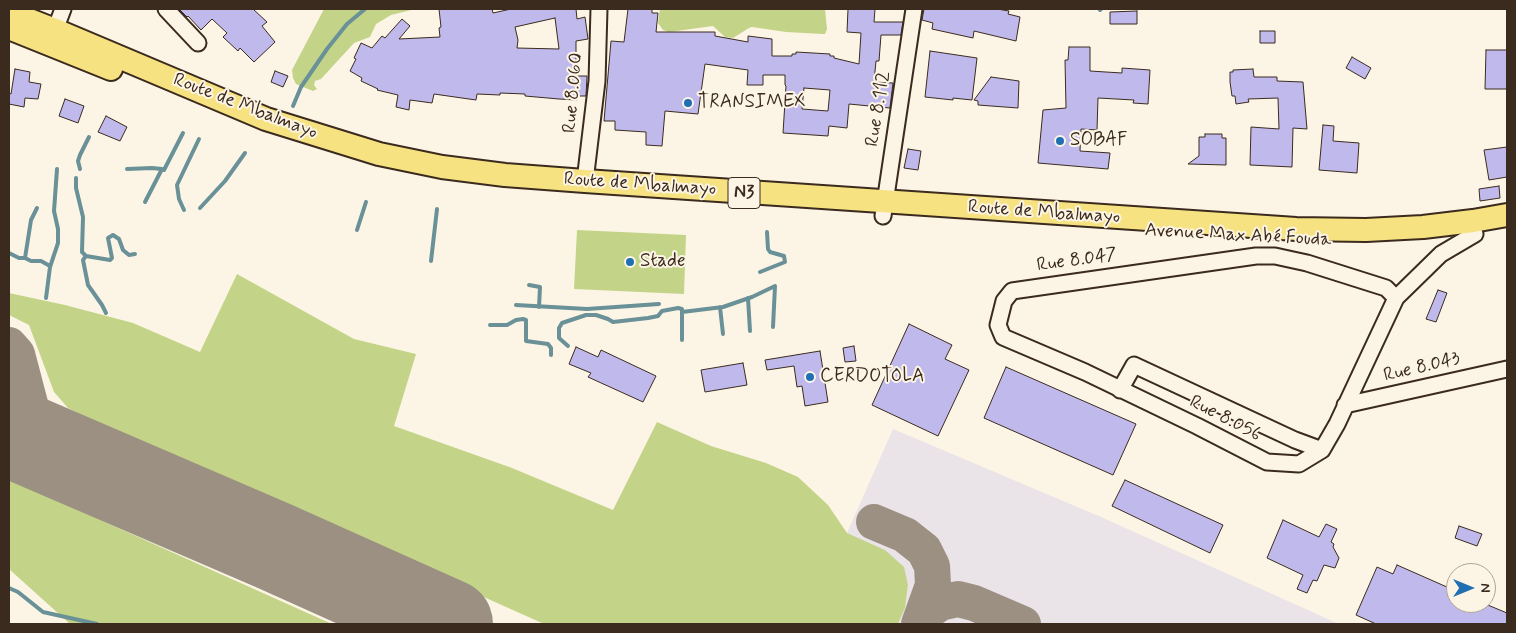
<!DOCTYPE html>
<html>
<head>
<meta charset="utf-8">
<style>
	body { margin:0 }
	#map { position:relative; width:1516px; height:633px; overflow:hidden; background:#fcf5e5; font-family:Mynerve,sans-serif }
	canvas { display:block }
	.frame { position:absolute; inset:0; border:10px solid #3b2a1e; pointer-events:none }
	.north { position:absolute; left:1446px; top:563px; width:50px; height:50px; box-sizing:border-box; background:#fcf5e5; border:1px solid #afa495; border-radius:50%; rotate:90deg; font-size:14px; font-weight:700; line-height:20px; text-align:center; color:#3b2a1e }
	.north::after { content:''; display:block; margin:auto; width:18px; height:22px; background:#1f6fb2; clip-path:polygon(50% 0,100% 100%,50% 72%,0 100%) }
</style>
</head>
<body>
<div id="map">
<canvas width="1516" height="633"></canvas>
<div class="frame"></div>
<div class="north">N</div>
</div>
<script>
const ctx = document.querySelector('canvas').getContext('2d');
ctx.lineJoin = 'round';
function fill(path, color) { ctx.fillStyle = color; ctx.fill(path, 'evenodd'); }
const toPath = rows => new Path2D(rows.map(r => 'M' + r).join(''));
function strokePath(path, color, width, dash) { ctx.strokeStyle = color; ctx.lineWidth = width; ctx.lineCap = dash ? 'butt' : 'round'; ctx.setLineDash(dash || []); ctx.stroke(path); }
function label(font, color, halo, rows, align = 'center') {
  ctx.font = font + ' Mynerve,sans-serif'; ctx.lineWidth = 4; ctx.setLineDash([]); ctx.textBaseline = 'middle'; ctx.strokeStyle = halo; ctx.fillStyle = color; for (const [text, x, y, turn = 0] of rows) {
    ctx.save(); ctx.translate(x, y); ctx.rotate((+turn || 0) * Math.PI / 180); ctx.textAlign = isNaN(turn) ? turn : align; if (halo) ctx.strokeText(text, 0, 0); ctx.fillText(text, 0, 0); ctx.restore();
  }
}
fill(toPath([
	[893,429,1101,517,1339,624,898,624,905,608,908,585,847,533]
]), '#eae3e7');
fill(toPath([
	[324,9,415,9,391,15,376,24,370,37,354,43,321,79,315,81,314,85,317,89,313,91,296,84,293,78,292,70],
	[660,9,825,9,827,29,825,34,823,34,786,32,752,27,749,28,733,38,725,37,713,26,669,32,663,30,658,23],
	[577,230,686,235,684,294,574,289],
	[237,274,354,339,416,354,394,426,512,468,613,510,657,422,711,446,766,463,798,477,828,505,847,533,885,550,904,567,908,585,905,608,898,624,544,624,102,426,68,408,54,392,29,325,9,315,9,293,65,305,133,323,200,352],
	[9,479,332,624,70,624,9,569]
]), '#c3d488');
strokePath(toPath([
	[1100,10,1101,9],
	[293,106,301,87,327,49,347,24,365,9],
	[80,169,78,161,80,155,89,137],
	[127,169,152,168,162,169,145,202],
	[164,170,183,133],
	[76,178,76,188,83,217,82,252,86,256,83,260,88,285,102,305,106,313],
	[200,208,225,181,245,153],
	[184,210,179,199,177,185,199,139],
	[357,230,366,202],
	[9,253,19,258,25,258,31,261,41,261,50,266],
	[86,256,110,260,112,258,108,238,113,235,119,239,123,250,129,255,135,254],
	[25,258,31,220,37,208],
	[431,261,437,209],
	[760,272,785,262,784,256,770,252,768,249,767,232],
	[529,285,540,287,539,307],
	[46,298,50,267,58,243,58,229,54,211,57,169],
	[748,298,750,331],
	[516,305,587,309,659,304],
	[720,307,723,334],
	[682,312,723,307,752,297,775,286,773,327],
	[490,325,507,325,516,320,523,319,526,320,526,341,548,344,551,348,551,355],
	[568,346,559,338,559,328,562,323,586,315,596,315,608,319,613,322,648,318,658,316,662,311,678,308,682,309,682,340],
	[9,588,18,592,43,612,97,624]
]), '#699197', 4);
strokePath(toPath([
	[9,345,17,354,33,415,57,446,82,463],
	[9,437,21,437],
	[874,522,905,535,924,550,932,566,933,585,919,624],
	[923,615,940,603,958,599,974,603,1023,624]
]), '#9c9082', 36);
strokePath(toPath([
	[9,432,274,546,448,624]
]), '#9c9082', 90);
const building = toPath([
	[179,9,253,9,267,22,262,26,275,42,254,62,240,48,238,51,223,37,227,33,212,19,201,30,188,16,187,17,179,9],
	[439,9,492,9,493,13,511,9,576,9,577,19,585,17,588,39,576,41,576,76,587,76,586,96,577,96,577,100,559,99,525,96,525,94,500,93,500,95,477,94,476,100,434,94,432,103,410,100,409,110,396,107,398,95,377,90,378,89,361,81,362,78,350,71,356,59,354,58,361,43,372,48,382,36,385,38,402,19,410,26,399,39,440,37,439,28,441,27,439,9],
	[555,18,559,49,517,48,518,40,515,27,555,18],
	[628,9,652,9,652,13,658,13,656,32,715,32,715,36,748,42,748,36,772,39,772,56,792,56,792,54,796,54,796,52,830,54,830,56,834,56,834,58,859,64,861,33,847,32,848,9,875,9,874,22,903,22,901,35,881,35,879,61,876,61,874,82,893,83,890,108,849,104,847,128,829,126,828,136,783,133,786,86,785,85,785,75,763,75,763,85,747,85,748,70,705,64,698,114,665,111,662,146,646,145,646,132,615,130,615,121,604,121,611,41,624,42,628,9],
	[804,88,830,90,828,111,802,109,804,88],
	[924,9,997,9,1009,11,1008,14,1020,17,1016,41,974,31,973,38,932,29,933,23,922,20,924,9],
	[1137,11,1137,24,1110,24,1110,12,1137,11],
	[1260,31,1275,31,1275,43,1260,43,1260,31],
	[1069,47,1090,47,1090,71,1122,73,1122,68,1150,70,1148,104,1133,103,1134,100,1098,98,1097,130,1081,129,1080,151,1110,153,1108,169,1038,163,1043,110,1066,108,1065,60,1068,60,1069,47],
	[1486,50,1507,50,1507,89,1485,89,1486,50],
	[930,51,977,58,972,100,953,98,953,100,925,97,930,51],
	[1352,57,1371,68,1365,79,1346,68,1352,57],
	[15,69,30,72,29,82,41,84,38,99,25,98,24,107,9,104,9,93,11,94,15,69],
	[1253,69,1254,77,1277,77,1277,81,1303,82,1307,129,1293,128,1292,167,1250,165,1251,127,1279,129,1278,98,1248,99,1249,102,1236,104,1235,96,1232,96,1230,82,1230,72,1233,72,1233,70,1253,69],
	[275,71,288,76,283,87,271,82,275,71],
	[991,77,1019,81,1018,108,978,105,978,101,974,100,991,77],
	[65,99,84,106,78,123,59,116,65,99],
	[106,116,127,127,120,141,98,132,106,116],
	[1323,125,1334,126,1333,141,1359,143,1357,173,1319,170,1323,125],
	[1205,134,1222,134,1222,138,1226,138,1226,165,1188,164,1199,156,1199,137,1205,137,1205,134],
	[1507,147,1507,177,1489,180,1484,150,1507,147],
	[908,149,921,151,918,170,904,168,908,149],
	[1499,186,1500,198,1480,201,1479,189,1499,186],
	[1438,290,1447,293,1436,322,1426,319,1438,290],
	[909,324,952,345,945,359,969,370,938,436,872,405,909,324],
	[854,346,856,361,845,362,843,348,854,346],
	[576,347,598,357,601,350,656,376,643,402,588,377,591,373,569,364,576,347],
	[820,351,828,402,805,406,802,386,797,387,794,366,767,370,765,360,820,351],
	[743,363,747,385,705,392,701,370,743,363],
	[1006,367,1136,424,1113,475,984,418,1006,367],
	[1125,480,1223,525,1210,553,1112,506,1125,480],
	[1283,520,1319,537,1326,524,1337,529,1331,542,1334,544,1333,547,1339,558,1335,568,1324,565,1317,581,1313,580,1307,593,1297,589,1303,575,1267,558,1283,520],
	[1459,526,1482,534,1477,546,1455,538,1459,526],
	[1397,565,1456,591,1456,603,1483,603,1507,613,1507,624,1376,624,1356,615,1377,567,1393,574,1397,565]
]);
fill(building, '#c0baec');
strokePath(building, '#3b2a1e', 1);
const minor = toPath([
	[166,9,198,43],
	[55,30,63,9],
	[585,181,597,81,599,9],
	[883,216,914,9],
	[1396,298,1337,424,1322,450,1299,464,1267,462,1197,426,1085,372,1003,337,998,325,1004,301,1012,291,1256,256,1275,256,1307,263,1386,288,1396,298,1441,254,1475,234],
	[1120,390,1134,365,1295,440,1322,450],
	[1345,405,1507,369]
]);
const highway = toPath([
	[9,12,55,30,266,119,379,154,442,167,505,175,585,181,1296,229,1366,230,1423,227,1473,221,1507,215],
	[9,28,111,69]
]);
strokePath(minor, '#3b2a1e', 19);
strokePath(highway, '#3b2a1e', 26);
strokePath(minor, '#fcf5e5', 15);
strokePath(highway, '#f6e281', 22);
for (const [x, y, r, color] of [
	[688,103,5,"#1f6fb2"],
	[1060,141,5,"#1f6fb2"],
	[630,262,5,"#1f6fb2"],
	[810,377,5,"#1f6fb2"]
]) { const dot = new Path2D(); dot.arc(x, y, r, 0, 2 * Math.PI); ctx.fillStyle = color; ctx.fill(dot); strokePath(dot, '#fcf5e5', 2); }
for (const [x, y, w] of [
	[744,193,32]
]) { const box = new Path2D(); box.roundRect(x - w / 2, y - 15.5, w, 31, 4); ctx.fillStyle = '#fcf5e5'; ctx.fill(box); strokePath(box, '#3b2a1e', 1); }
label('bold 18px', '#3b2a1e', null, [
	["N3",744,193]
]);
label('19px', '#3b2a1e', '#fcf5e5', [
	["Rue 8.060",574,93,-85],
	["Route de Mbalmayo",245,107,21],
	["Rue 8.112",879,109,-81],
	["Route de Mbalmayo",640,185,4],
	["Route de Mbalmayo",1044,213,4],
	["Avenue Max Abé Fouda",1238,236,3],
	["Rue 8.047",1077,261,-8],
	["Rue 8.043",1422,368,-13],
	["Rue 8.056",1225,419,27]
]);
label('19px', '#3b2a1e', '#fcf5e5', [
	["TRANSIMEX",698,103],
	["SOBAF",1070,141],
	["Stade",640,262],
	["CERDOTOLA",820,377]
], 'left');
</script>
</body>
</html>
